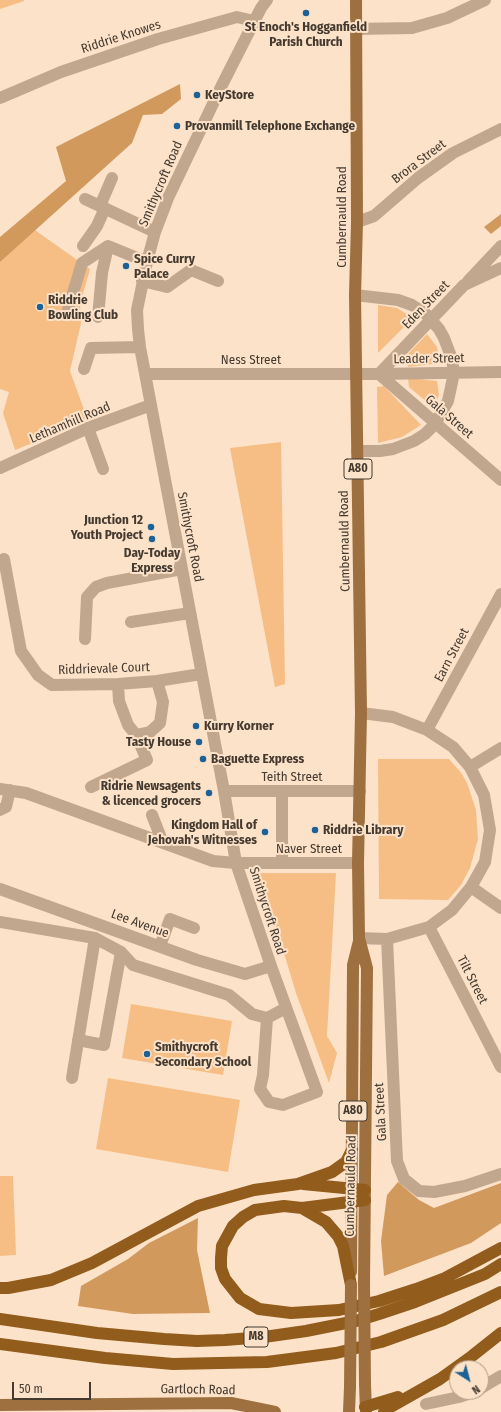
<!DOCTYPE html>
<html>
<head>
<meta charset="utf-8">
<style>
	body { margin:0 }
	#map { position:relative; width:501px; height:1412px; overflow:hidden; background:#fce2c8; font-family:"Fira Sans Condensed",sans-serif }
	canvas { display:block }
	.north { position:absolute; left:449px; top:1360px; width:40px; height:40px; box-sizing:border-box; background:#fce2c8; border:1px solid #b39f8b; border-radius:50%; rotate:144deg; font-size:11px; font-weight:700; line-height:16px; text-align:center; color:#453a30 }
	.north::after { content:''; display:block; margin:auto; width:14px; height:18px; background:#1d6297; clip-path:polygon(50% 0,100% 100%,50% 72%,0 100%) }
	.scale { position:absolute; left:12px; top:1382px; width:79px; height:18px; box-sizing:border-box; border:2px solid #453a30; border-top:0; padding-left:5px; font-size:12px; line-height:14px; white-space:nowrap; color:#453a30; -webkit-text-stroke:3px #fce2c8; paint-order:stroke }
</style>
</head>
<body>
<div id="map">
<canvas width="501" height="1412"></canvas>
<div class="north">N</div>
<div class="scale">50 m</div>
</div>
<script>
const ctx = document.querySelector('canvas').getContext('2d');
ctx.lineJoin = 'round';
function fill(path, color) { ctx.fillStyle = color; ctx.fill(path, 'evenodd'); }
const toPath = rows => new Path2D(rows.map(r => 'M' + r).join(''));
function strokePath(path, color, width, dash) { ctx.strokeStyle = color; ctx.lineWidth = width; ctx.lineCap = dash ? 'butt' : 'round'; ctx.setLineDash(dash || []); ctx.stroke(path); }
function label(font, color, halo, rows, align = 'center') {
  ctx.font = font + ' "Fira Sans Condensed",sans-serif'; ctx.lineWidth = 4; ctx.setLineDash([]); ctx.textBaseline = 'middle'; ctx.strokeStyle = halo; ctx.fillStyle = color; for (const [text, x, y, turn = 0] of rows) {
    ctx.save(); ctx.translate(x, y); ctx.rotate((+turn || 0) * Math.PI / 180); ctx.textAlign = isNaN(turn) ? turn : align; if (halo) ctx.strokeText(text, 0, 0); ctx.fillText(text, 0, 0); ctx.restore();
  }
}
fill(toPath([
	[0,0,24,0,24,1,0,9],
	[32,228,90,269,80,304,81,323,70,371,87,418,76,423,77,425,15,450,3,413,9,392,0,389,0,259],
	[378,305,397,308,413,318,378,353],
	[427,334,437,347,440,363,408,367,407,355],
	[408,378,437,381,439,395,434,408,409,387],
	[384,386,421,425,402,437,378,443,377,387],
	[281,442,285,684,275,687,230,448],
	[378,759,449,759,462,774,467,783,476,810,478,839,470,868,461,885,448,900,379,899],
	[260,873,336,873,327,1036,337,1053,329,1083,296,993],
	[131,1004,232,1021,223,1075,122,1058],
	[108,1078,240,1100,228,1172,96,1149],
	[0,1176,13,1176,16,1255,0,1256]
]), '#f6be85');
fill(toPath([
	[180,84,181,99,162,114,143,115,132,143,0,262,0,237,66,181,56,147],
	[501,214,501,226,491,234,484,227],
	[398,1182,419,1200,434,1208,501,1183,501,1223,471,1243,384,1276,381,1241,387,1195],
	[198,1218,197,1250,210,1313,133,1314,78,1306,81,1286,128,1259,149,1243]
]), '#d2995d');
strokePath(toPath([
	[355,29,412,28,447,18,485,0],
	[0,98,61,72,158,39,237,17,254,21],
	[85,199,155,232],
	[100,206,112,178],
	[357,222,374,216,418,178,453,153,501,129],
	[83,246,97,226,105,208],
	[501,268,464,285,379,374,501,480],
	[142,281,167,287,191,270,218,281],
	[468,281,501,246],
	[355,295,398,300,412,305,425,313,439,329,444,338,452,359,454,373,448,401,435,424,425,434,414,441,393,449,380,451,357,451],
	[67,313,82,263,108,246,147,262],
	[98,317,102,273,108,246],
	[84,369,91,348,140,347],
	[145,374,379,374,501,372],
	[88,428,103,469],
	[0,468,88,428,151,405],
	[4,559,21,651,38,675,52,685,118,684,157,681,201,674],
	[131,622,190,613],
	[85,639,87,597,96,587,107,583,182,569],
	[118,684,119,701,128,725,136,735,150,732,160,723,163,702,157,681],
	[427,730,501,594],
	[470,767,501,748],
	[91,787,147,760,136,735],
	[0,789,26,793,213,861,236,863,358,863],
	[224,791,360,791],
	[282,791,282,863],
	[0,810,6,807,10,790],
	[152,815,163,843],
	[471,887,501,908],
	[0,889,197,960,245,974,271,966],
	[0,922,95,938,121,952,133,965,229,995,252,1014,267,1018,286,1008],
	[429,927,501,1067],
	[359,938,387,939,429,927,452,910,471,887,485,862,490,830,484,795,470,767,453,747,427,730,393,717,361,713],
	[387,939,397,1161,404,1179,419,1191,434,1192,465,1186,501,1174],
	[160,946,170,919,194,928],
	[267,1018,263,1075,260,1089,269,1102,283,1105,317,1092,271,966,236,863,224,791,140,347,138,329,137,310,147,262,155,232,168,198,221,87,261,8,267,0],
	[78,1040,104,1045,121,952],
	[72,1078,95,938],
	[481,1388,501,1376],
	[426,1404,459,1397,473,1392]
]), '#c1a78e', 12);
strokePath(toPath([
	[356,0,357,222,355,295,361,713,358,863,359,938,367,968,364,1283],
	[351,1272,353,965,359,941],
	[365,1384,366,1412],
	[0,1405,231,1403,275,1412],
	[349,1412,350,1387]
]), '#9e703f', 12);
strokePath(toPath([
	[303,1184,365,1190],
	[365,1200,302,1208,284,1206,255,1210,243,1217,233,1226,222,1246,221,1258,221,1268,225,1279,240,1298,259,1309,291,1313,339,1310,379,1301,416,1289,445,1278,501,1248],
	[302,1208,326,1222,338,1236,343,1246,351,1285],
	[0,1288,8,1288,51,1280,92,1263,198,1206,254,1190,298,1184,332,1172,346,1162,352,1150],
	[0,1319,97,1333,164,1339,197,1341,225,1340,264,1337,306,1331,356,1321,379,1314,415,1302,485,1274,501,1264],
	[0,1344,105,1358,173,1364,267,1362,336,1353,381,1342,443,1320,501,1292],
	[365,1407,398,1397],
	[384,1412,387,1409,440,1379,472,1356,501,1333]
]), '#915c1c', 12);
strokePath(toPath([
	[364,1283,365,1384],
	[350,1387,351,1285]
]), '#9e703f', 12);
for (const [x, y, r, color] of [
	[306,13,4,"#1d6297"],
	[197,95,4,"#1d6297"],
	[177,126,4,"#1d6297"],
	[126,266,4,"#1d6297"],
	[40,307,4,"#1d6297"],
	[151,527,4,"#1d6297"],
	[152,539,4,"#1d6297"],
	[196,726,4,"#1d6297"],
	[199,742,4,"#1d6297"],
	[203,759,4,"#1d6297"],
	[209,793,4,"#1d6297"],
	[315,830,4,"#1d6297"],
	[265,832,4,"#1d6297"],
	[147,1054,4,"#1d6297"]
]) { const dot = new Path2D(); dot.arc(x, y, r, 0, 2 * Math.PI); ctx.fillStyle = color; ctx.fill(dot); strokePath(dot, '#fce2c8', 1.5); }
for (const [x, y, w] of [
	[358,469,28],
	[353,1111,28],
	[256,1337,24]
]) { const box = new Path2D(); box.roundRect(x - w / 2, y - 10, w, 20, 3); ctx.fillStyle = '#fce2c8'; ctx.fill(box); strokePath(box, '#453a30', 1); }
label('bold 12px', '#453a30', null, [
	["A80",358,469],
	["A80",353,1111],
	["M8",256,1337]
]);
label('bold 13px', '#453a30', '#fce2c8', [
	["St Enoch's Hogganfield",306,27,"center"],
	["Parish Church",306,42,"center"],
	["KeyStore",205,95],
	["Provanmill Telephone Exchange",185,126],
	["Spice Curry",134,259],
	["Palace",134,274],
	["Riddrie",48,300],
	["Bowling Club",48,315],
	["Junction 12",143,520,"right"],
	["Youth Project",143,535,"right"],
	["Day-Today",152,553,"center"],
	["Express",152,568,"center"],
	["Kurry Korner",204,726],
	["Tasty House",191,742,"right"],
	["Baguette Express",211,759],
	["Ridrie Newsagents",201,786,"right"],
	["& licenced grocers",201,801,"right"],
	["Kingdom Hall of",257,825,"right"],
	["Jehovah's Witnesses",257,840,"right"],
	["Riddrie Library",323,830],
	["Smithycroft",155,1047],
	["Secondary School",155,1062]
], 'left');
label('13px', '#453a30', '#fce2c8', [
	["Riddrie Knowes",121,37,-18],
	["Brora Street",419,162,-37],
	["Smithycroft Road",161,184,-67],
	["Cumbernauld Road",342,217,-90],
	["Eden Street",426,305,-46],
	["Leader Street",429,359,-1],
	["Ness Street",251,360],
	["Gala Street",449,417,41],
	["Lethamhill Road",70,423,-23],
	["Smithycroft Road",190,537,79],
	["Cumbernauld Road",345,541,-91],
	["Earn Street",452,655,-62],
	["Riddrievale Court",104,669,-2],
	["Teith Street",292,777],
	["Naver Street",309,849],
	["Smithycroft Road",267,911,72],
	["Lee Avenue",140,924,20],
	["Tilt Street",472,980,63],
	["Gala Street",381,1112,-93],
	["Cumbernauld Road",351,1186,-89],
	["Gartloch Road",198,1390,1]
]);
</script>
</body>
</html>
